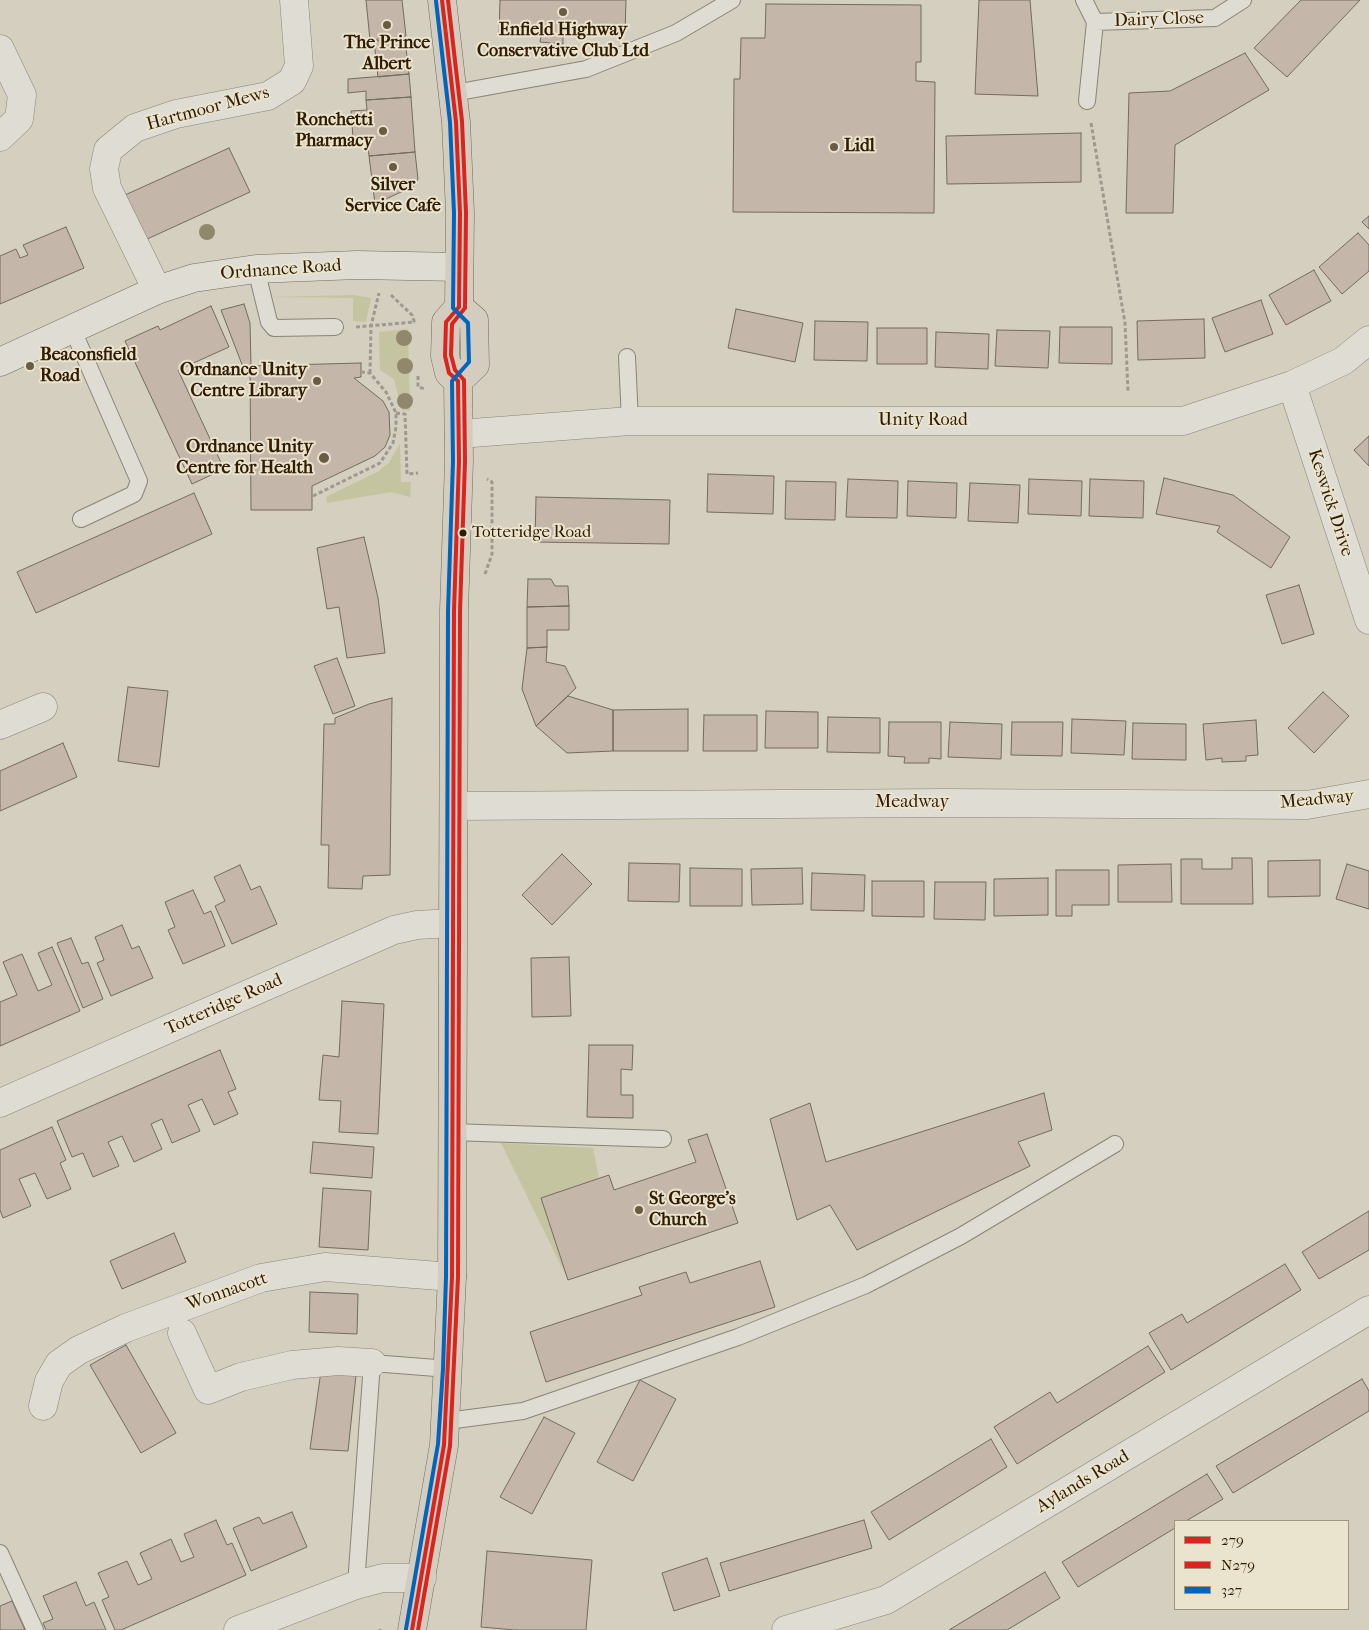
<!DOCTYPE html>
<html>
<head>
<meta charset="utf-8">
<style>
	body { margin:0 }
	#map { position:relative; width:1369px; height:1630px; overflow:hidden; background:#d4cfbe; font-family:"IM FELL French Canon",serif }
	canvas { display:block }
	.legend { position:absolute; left:1174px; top:1520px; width:175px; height:90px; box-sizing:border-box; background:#eae3ce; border:1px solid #a0937c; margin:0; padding:6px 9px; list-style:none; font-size:15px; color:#301c02 }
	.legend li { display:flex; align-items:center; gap:10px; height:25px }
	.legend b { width:25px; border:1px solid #a0937c }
</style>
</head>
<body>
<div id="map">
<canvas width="1369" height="1630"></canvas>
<ul class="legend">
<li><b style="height:6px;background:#dc241f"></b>279</li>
<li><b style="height:6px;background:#dc241f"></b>N279</li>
<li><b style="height:6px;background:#0065bd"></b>327</li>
</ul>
</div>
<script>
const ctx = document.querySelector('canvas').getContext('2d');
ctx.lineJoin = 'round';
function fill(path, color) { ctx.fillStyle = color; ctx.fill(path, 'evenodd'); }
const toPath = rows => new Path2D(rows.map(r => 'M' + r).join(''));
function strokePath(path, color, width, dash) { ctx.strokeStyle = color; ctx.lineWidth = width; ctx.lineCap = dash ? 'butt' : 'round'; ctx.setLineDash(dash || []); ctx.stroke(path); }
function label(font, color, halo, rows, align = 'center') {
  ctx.font = font + ' "IM FELL French Canon",serif'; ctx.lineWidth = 4; ctx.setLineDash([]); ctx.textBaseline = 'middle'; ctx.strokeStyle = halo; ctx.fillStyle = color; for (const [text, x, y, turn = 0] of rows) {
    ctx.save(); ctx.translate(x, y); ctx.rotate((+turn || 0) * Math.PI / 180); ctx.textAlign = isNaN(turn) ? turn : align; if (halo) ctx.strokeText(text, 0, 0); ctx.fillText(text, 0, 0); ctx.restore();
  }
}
fill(toPath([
	[355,295,371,298,366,322,353,321,353,298,270,297],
	[408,329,410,411,402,410,394,379,380,370,379,332],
	[400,443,401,482,411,482,410,497,391,492,327,503,326,497,377,472,389,463],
	[501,1143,593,1148,599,1179,541,1198,568,1280]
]), '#c5c4a0');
const building = toPath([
	[366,0,402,0,406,36,370,40,366,0],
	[500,0,626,0,625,34,568,32,568,24,563,24,563,44,540,42,541,36,499,34,500,0],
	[979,0,1030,0,1038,96,975,94,979,0],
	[1301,0,1360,0,1287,77,1254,48,1301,0],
	[766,4,921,5,921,62,916,62,916,81,935,82,934,213,733,212,734,79,740,79,741,38,765,38,766,4],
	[405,39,409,74,378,77,374,41,405,39],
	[1245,53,1269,90,1175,145,1173,213,1126,213,1129,93,1170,91,1245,53],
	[409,74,411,97,366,100,366,91,348,93,348,79,409,74],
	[411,97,415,152,369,156,367,137,353,138,351,111,367,110,366,100,411,97],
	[1081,133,1081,182,947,184,946,136,1081,133],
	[229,148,250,192,145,240,125,195,229,148],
	[415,152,418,179,414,186,375,204,369,156,415,152],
	[1369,216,1369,229,1362,222,1369,216],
	[66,227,84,268,0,304,0,256,16,249,20,258,28,255,23,245,66,227],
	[1358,233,1369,245,1369,271,1342,294,1319,267,1358,233],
	[1314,270,1331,301,1286,325,1269,295,1314,270],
	[1261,300,1273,334,1225,352,1212,318,1261,300],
	[244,304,250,323,251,366,243,367,221,310,244,304],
	[211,306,229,347,178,370,224,469,192,484,125,341,158,326,160,330,211,306],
	[736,309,803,323,795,362,728,348,736,309],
	[1204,319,1205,358,1138,360,1137,321,1204,319],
	[815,321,868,322,867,361,814,360,815,321],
	[1060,327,1112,327,1112,364,1059,363,1060,327],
	[877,328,927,328,927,364,877,364,877,328],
	[997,330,1050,331,1048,368,995,366,997,330],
	[936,332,989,334,988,369,935,367,936,332],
	[361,363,361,377,354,378,383,401,389,412,390,435,385,447,375,456,312,486,312,510,251,510,250,366,361,363],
	[1369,436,1369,466,1354,450,1369,436],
	[708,474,774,476,773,514,707,512,708,474],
	[1164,478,1233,495,1290,537,1271,568,1217,532,1220,526,1156,514,1164,478],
	[848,479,898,481,897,518,846,517,848,479],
	[1029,479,1082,481,1081,516,1028,514,1029,479],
	[1090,479,1144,481,1143,518,1089,516,1090,479],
	[786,481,836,482,835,520,785,519,786,481],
	[908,481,957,483,956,518,907,516,908,481],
	[970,483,1020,485,1018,523,968,521,970,483],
	[194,493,212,534,36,613,17,572,194,493],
	[536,497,670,500,669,544,535,542,536,497],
	[364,537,378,598,385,653,347,658,339,607,327,609,317,548,364,537],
	[528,579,551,579,555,586,568,586,569,606,527,607,528,579],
	[1299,585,1314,634,1282,644,1266,595,1299,585],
	[569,606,569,630,547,630,547,647,527,648,527,607,569,606],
	[547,647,546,662,565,666,576,688,536,726,522,689,527,648,547,647],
	[337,658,355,706,333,714,314,666,337,658],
	[128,687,168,691,159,767,118,761,128,687],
	[1323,692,1349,716,1314,753,1288,728,1323,692],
	[568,696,613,710,613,751,567,753,536,726,568,696],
	[392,698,390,875,363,876,362,889,328,888,329,845,321,845,324,724,335,724,335,718,369,704,392,698],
	[688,709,688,751,613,751,613,710,688,709],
	[766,711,818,712,818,748,765,748,766,711],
	[704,715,757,715,757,751,703,751,704,715],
	[828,717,880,718,880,753,827,752,828,717],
	[1072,719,1126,721,1124,755,1071,753,1072,719],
	[1256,720,1258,755,1246,756,1246,761,1222,762,1222,758,1206,760,1203,724,1256,720],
	[889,722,941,722,941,759,929,758,929,763,904,763,905,757,888,756,889,722],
	[950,722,1002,724,1001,759,948,757,950,722],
	[1012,722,1063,722,1062,756,1011,755,1012,722],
	[1133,723,1186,724,1186,760,1132,759,1133,723],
	[63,743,77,777,0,811,0,771,63,743],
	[562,854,592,884,552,925,522,895,562,854],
	[1232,858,1252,858,1253,904,1181,904,1181,859,1202,859,1202,869,1232,869,1232,858],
	[1320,860,1320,896,1268,897,1268,861,1320,860],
	[629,863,680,864,679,902,628,901,629,863],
	[1171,864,1172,902,1118,902,1118,865,1171,864],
	[1347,864,1369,871,1369,909,1336,899,1347,864],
	[240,865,251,890,260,886,277,924,232,944,215,906,225,901,214,877,240,865],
	[690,868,742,869,742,906,690,906,690,868],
	[802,868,803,904,752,905,751,869,802,868],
	[1056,870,1109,870,1109,905,1072,905,1072,916,1056,916,1056,870],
	[812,873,865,875,864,911,811,910,812,873],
	[1048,878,1048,915,994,916,994,879,1048,878],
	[872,881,924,881,924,917,872,916,872,881],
	[935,882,986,882,985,920,934,919,935,882],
	[193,890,204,914,211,911,225,946,183,964,168,930,175,927,165,902,193,890],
	[122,925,132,949,139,946,153,978,111,996,97,963,104,960,95,937,122,925],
	[71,938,82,964,88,962,103,999,83,1008,57,943,71,938],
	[52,947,80,1011,0,1046,0,1002,17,995,3,962,22,954,38,991,52,985,38,953,52,947],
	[569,957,571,1016,532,1017,531,958,569,957],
	[342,1001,384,1004,378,1134,339,1132,341,1101,319,1100,323,1055,339,1057,342,1001],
	[589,1045,633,1045,632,1070,621,1069,621,1095,633,1095,633,1118,587,1117,589,1045],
	[220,1050,236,1089,228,1092,238,1114,214,1125,202,1099,188,1105,200,1131,172,1143,162,1119,151,1124,162,1149,134,1162,122,1136,108,1142,119,1166,93,1177,83,1153,72,1157,57,1121,220,1050],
	[1044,1093,1052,1130,1018,1142,1030,1166,857,1250,830,1205,797,1220,770,1119,810,1103,826,1162,1044,1093],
	[52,1127,66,1160,60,1163,71,1189,47,1199,35,1173,19,1179,31,1206,3,1218,0,1210,0,1150,52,1127],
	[707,1134,738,1223,568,1280,541,1198,609,1175,614,1190,696,1162,688,1140,707,1134],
	[313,1142,374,1147,372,1178,310,1173,313,1142],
	[323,1188,371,1191,368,1250,319,1247,323,1188],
	[1369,1211,1369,1250,1319,1279,1302,1252,1369,1211],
	[174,1233,186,1262,122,1289,110,1261,174,1233],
	[760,1261,775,1307,546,1382,530,1332,642,1295,639,1287,686,1272,690,1283,760,1261],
	[1285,1264,1301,1290,1171,1370,1149,1333,1182,1314,1187,1323,1285,1264],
	[310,1292,358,1294,357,1334,309,1332,310,1292],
	[126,1345,176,1433,141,1453,90,1365,126,1345],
	[1148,1346,1165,1372,1017,1464,994,1427,1050,1392,1057,1403,1148,1346],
	[321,1371,356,1375,348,1451,310,1449,321,1371],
	[1362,1379,1369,1391,1369,1411,1233,1493,1216,1466,1362,1379],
	[640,1380,676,1399,633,1481,597,1462,640,1380],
	[544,1417,575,1433,532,1514,500,1497,544,1417],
	[991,1439,1007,1467,889,1540,871,1512,991,1439],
	[1207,1474,1223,1499,1186,1521,1175,1521,1175,1528,1078,1587,1062,1562,1207,1474],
	[292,1512,307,1547,251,1571,233,1528,259,1517,263,1524,292,1512],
	[216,1520,227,1545,232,1543,246,1575,121,1630,115,1630,102,1600,109,1597,98,1573,127,1561,138,1585,152,1579,140,1553,171,1539,181,1562,194,1557,184,1534,216,1520],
	[864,1520,872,1548,729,1591,720,1563,864,1520],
	[487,1551,592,1560,586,1630,515,1630,481,1627,487,1551],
	[707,1558,720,1596,674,1611,662,1573,707,1558],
	[1045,1572,1060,1598,1007,1630,949,1630,1045,1572],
	[76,1582,86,1606,94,1602,106,1630,46,1630,43,1623,53,1619,43,1596,76,1582],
	[12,1601,25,1630,0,1630,0,1606,12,1601]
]);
fill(building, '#c4b7aa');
strokePath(building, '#726b5f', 1);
const lane = toPath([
	[1084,0,1095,22,1215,18,1243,0],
	[454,93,586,69,676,33,732,0],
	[1087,101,1095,22],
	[256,269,269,322,274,328,335,327],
	[72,328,139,481,134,494,81,519],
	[627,357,630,421],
	[451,1132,663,1139],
	[447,1421,523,1411,738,1337,866,1285,961,1236,1115,1144],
	[0,1553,35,1630],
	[356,1585,372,1363,449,1369]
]);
const street = toPath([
	[0,49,22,95,19,119,0,137],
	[157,290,107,188,104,169,108,150,135,128,176,114,268,96,292,81,299,66,294,0],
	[1292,385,1369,620],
	[459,434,630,421,1183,421,1292,385,1343,361,1369,340],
	[0,725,43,707],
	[454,806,946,803,1307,805,1369,794],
	[0,1103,394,930,417,925,452,923],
	[182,1333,208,1390,241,1377,292,1365,338,1361,372,1363],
	[43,1406,49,1381,59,1364,79,1350,126,1328,261,1278,325,1267,452,1277],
	[238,1630,356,1585,383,1578,422,1578],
	[786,1630,886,1600,1369,1310]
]);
const secondary = toPath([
	[0,362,157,290,194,278,256,269,357,265,459,267]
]);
const primary = toPath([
	[458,381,475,365,474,320,459,307],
	[412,1630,444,1445,452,1277,454,611,459,461,458,381,449,373,445,356,446,322,459,307,460,213,456,122,442,0]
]);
strokePath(lane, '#8a8477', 18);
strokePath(street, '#8a8477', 29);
strokePath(secondary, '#726b5f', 29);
strokePath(primary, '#726b5f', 29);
strokePath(toPath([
	[1091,123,1125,323,1128,392],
	[391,295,412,315,415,324],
	[356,327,415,322],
	[370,373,371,326,379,293],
	[418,376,418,387,425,389],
	[396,413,405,414,407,474,418,473],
	[313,496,380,463,393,443,396,427,396,413,386,392,370,373,362,372],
	[485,574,492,554,492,482,487,479],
	[380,1630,380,1629]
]), '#9e9990', 3, [4, 2.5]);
strokePath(lane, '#dfdcd3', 16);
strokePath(street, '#dfdcd3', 28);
strokePath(secondary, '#dfdcd3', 28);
strokePath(primary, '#d3ccbf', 28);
strokePath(toPath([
	[412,1630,444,1445,452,1277,454,611,459,461,458,381,449,373,445,356,446,322,459,307,460,213,456,122,442,0]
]), '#dc241f', 4);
strokePath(toPath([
	[418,1630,450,1446,458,1277,460,611,465,461,464,380,455,370,451,355,452,324,465,308,466,213,462,121,448,0]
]), '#dc241f', 4);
strokePath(toPath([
	[406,1629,438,1444,443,1369,446,1277,448,611,453,461,452,381,469,362,468,323,453,308,454,213,450,122,436,1]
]), '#0065bd', 4);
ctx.fillStyle = '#90876d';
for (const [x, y] of [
	[207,232],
	[404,338],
	[405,366],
	[405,401]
]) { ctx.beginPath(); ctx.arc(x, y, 8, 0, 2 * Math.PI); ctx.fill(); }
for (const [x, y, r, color] of [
	[563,12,5,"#695b44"],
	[387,25,5,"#695b44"],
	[383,131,5,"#695b44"],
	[834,147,5,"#695b44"],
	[393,167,5,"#695b44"],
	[30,366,5,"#695b44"],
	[317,381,5,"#695b44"],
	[324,458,6,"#695b44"],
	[463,533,4.5,"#301c02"],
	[639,1210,5,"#695b44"]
]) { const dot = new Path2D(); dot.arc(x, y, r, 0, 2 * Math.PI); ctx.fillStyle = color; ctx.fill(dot); strokePath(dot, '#eae3ce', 2); }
label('17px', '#301c02', '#eae3ce', [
	["Totteridge Road",472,533]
], 'left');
label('18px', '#301c02', '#eae3ce', [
	["Dairy Close",1159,20,-2],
	["Hartmoor Mews",208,109,-15],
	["Ordnance Road",281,270,-4],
	["Unity Road",923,421],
	["Keswick Drive",1330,503,72],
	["Meadway",1317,800,-5],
	["Meadway",912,803],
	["Totteridge Road",224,1005,-24],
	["Wonnacott",227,1292,-19],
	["Aylands Road",1083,1482,-31]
]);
label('bold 18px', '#301c02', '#eae3ce', [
	["Enfield Highway",563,31],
	["Conservative Club Ltd",563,52],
	["The Prince",387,44],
	["Albert",387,65],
	["Ronchetti",373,121,"right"],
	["Pharmacy",373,142,"right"],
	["Lidl",844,147,"left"],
	["Silver",393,186],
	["Service Cafe",393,207],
	["Beaconsfield",40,356,"left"],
	["Road",40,377,"left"],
	["Ordnance Unity",307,371,"right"],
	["Centre Library",307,392,"right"],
	["Ordnance Unity",313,448,"right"],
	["Centre for Health",313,469,"right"],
	["St George's",649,1200,"left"],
	["Church",649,1221,"left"]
]);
</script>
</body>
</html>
